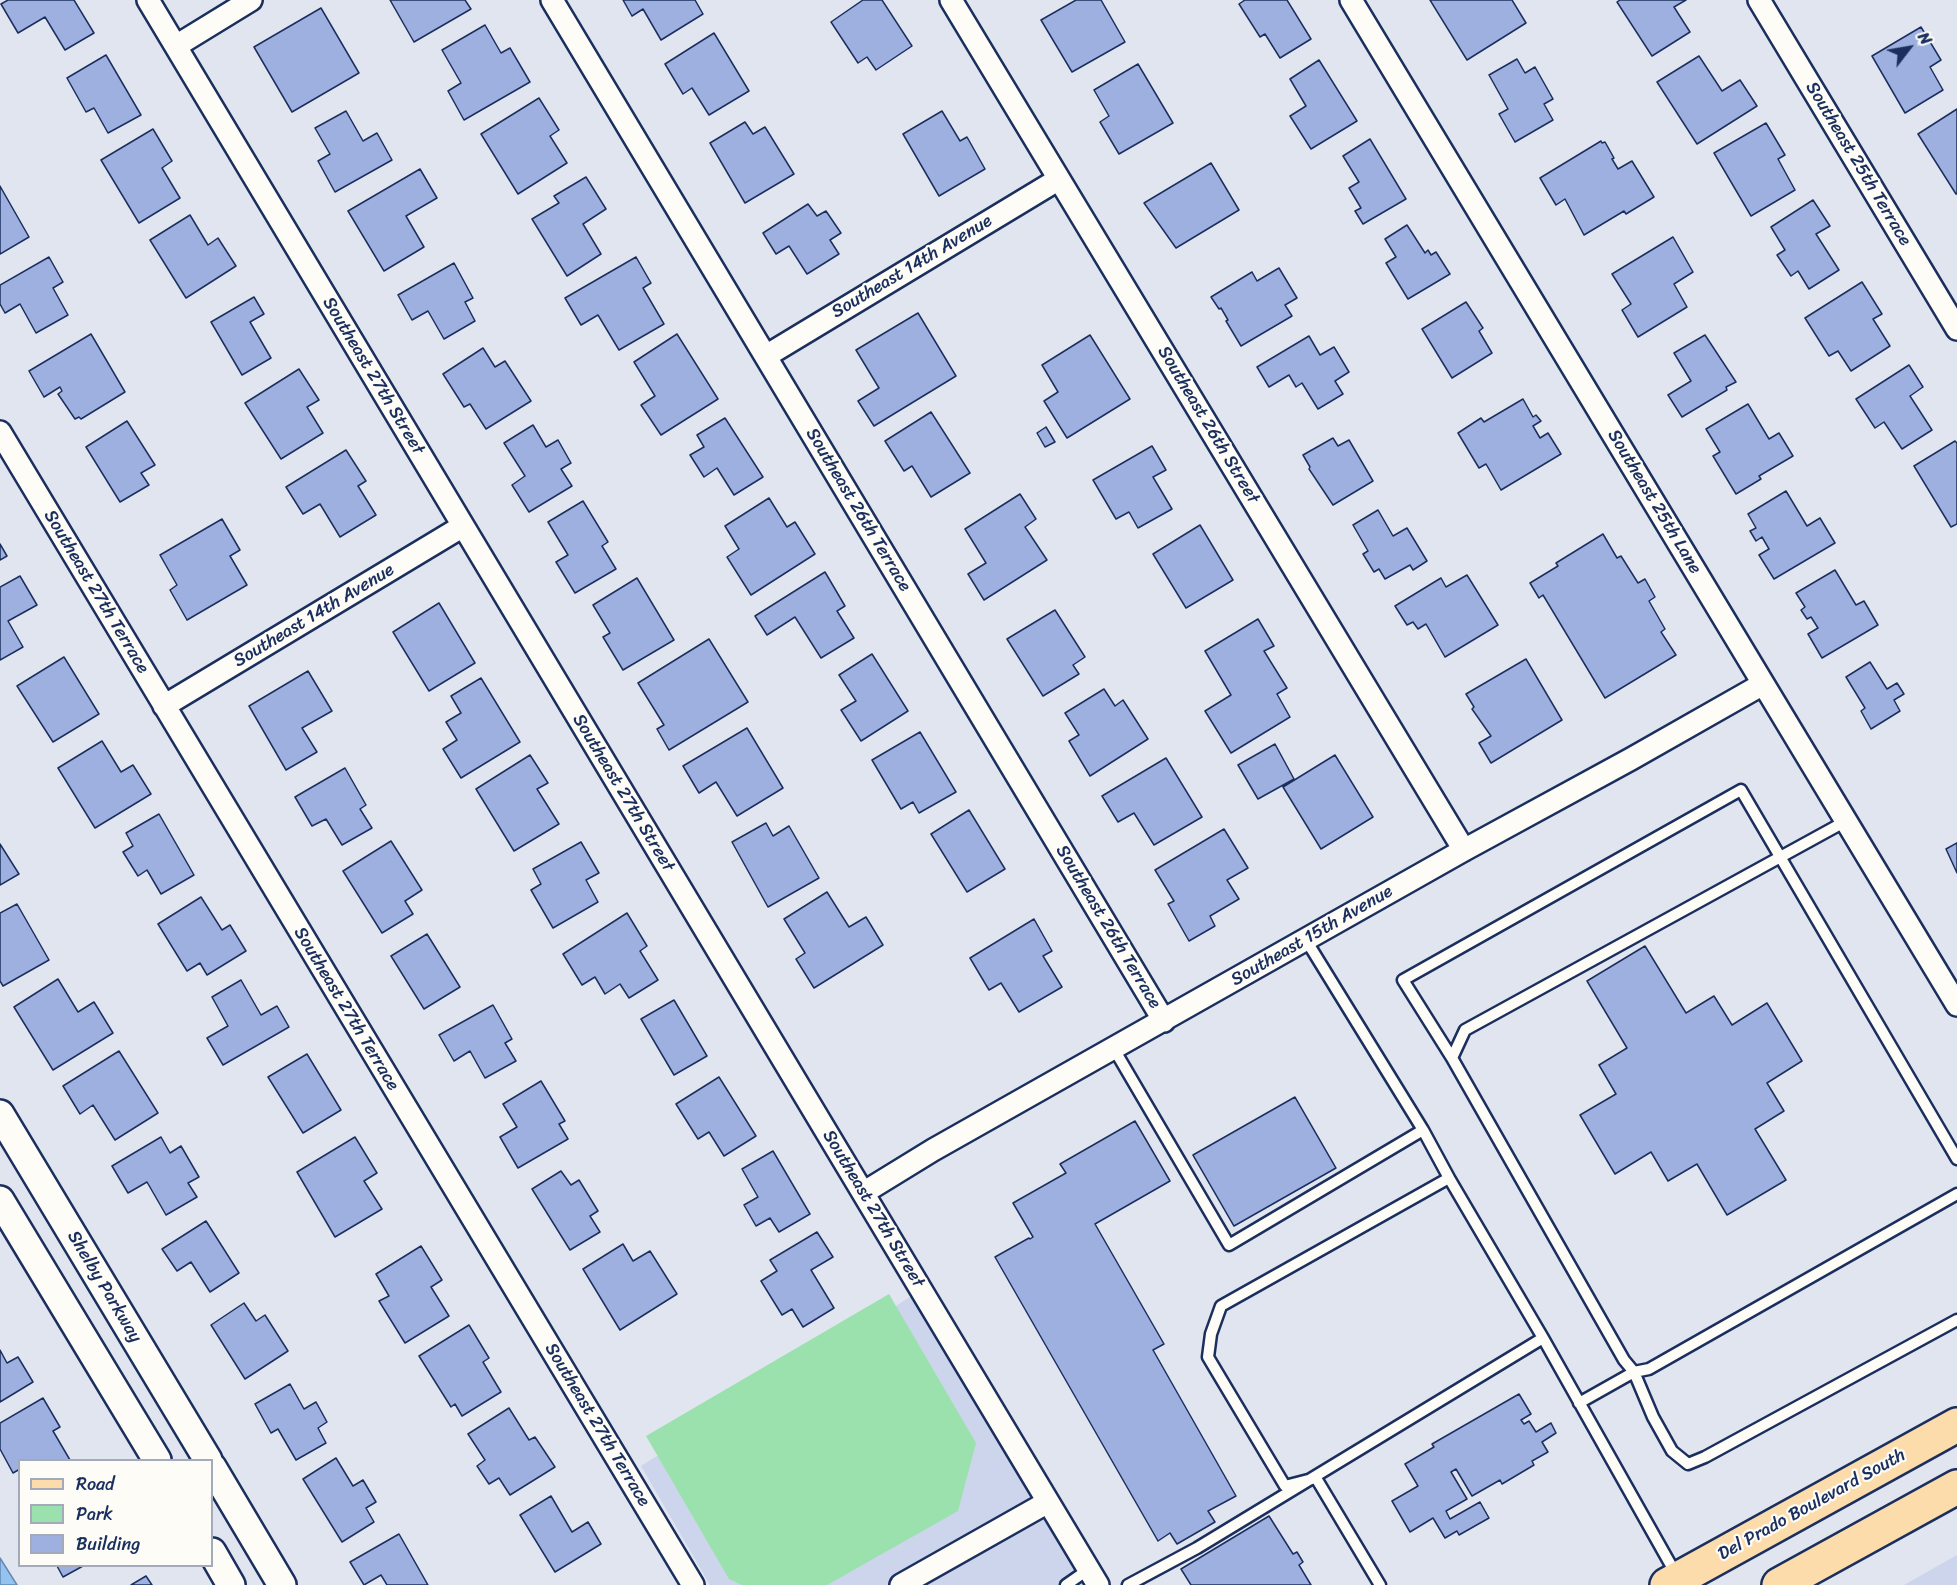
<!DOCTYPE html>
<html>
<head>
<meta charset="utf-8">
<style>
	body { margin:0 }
	#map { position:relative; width:1957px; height:1585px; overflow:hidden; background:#e0e5f0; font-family:Sriracha,sans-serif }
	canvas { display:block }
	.legend { position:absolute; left:18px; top:1459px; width:195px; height:108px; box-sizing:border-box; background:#fdfcf7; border:2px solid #a3aaba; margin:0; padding:8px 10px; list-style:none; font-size:18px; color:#1b2f5e }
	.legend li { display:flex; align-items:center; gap:12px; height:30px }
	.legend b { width:30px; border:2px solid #a3aaba }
	.north { position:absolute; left:1879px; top:18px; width:60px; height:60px; -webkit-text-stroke:4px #fdfcf7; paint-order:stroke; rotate:59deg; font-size:16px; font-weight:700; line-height:24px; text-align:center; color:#1b2f5e }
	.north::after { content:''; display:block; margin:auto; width:21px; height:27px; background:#1b2f5e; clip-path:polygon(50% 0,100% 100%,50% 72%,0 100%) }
</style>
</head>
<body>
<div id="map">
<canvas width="1957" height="1585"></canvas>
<ul class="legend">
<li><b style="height:8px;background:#fddcac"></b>Road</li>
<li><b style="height:16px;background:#9be1ae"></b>Park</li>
<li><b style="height:16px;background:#9eb0df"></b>Building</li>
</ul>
<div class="north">N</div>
</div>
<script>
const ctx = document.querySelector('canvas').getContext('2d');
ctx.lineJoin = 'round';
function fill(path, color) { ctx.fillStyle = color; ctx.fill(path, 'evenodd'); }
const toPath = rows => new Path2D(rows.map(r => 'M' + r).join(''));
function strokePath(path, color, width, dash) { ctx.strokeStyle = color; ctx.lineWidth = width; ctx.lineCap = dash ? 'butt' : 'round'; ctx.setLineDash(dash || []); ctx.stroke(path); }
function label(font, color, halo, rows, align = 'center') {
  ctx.font = font + ' Sriracha,sans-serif'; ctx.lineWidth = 4.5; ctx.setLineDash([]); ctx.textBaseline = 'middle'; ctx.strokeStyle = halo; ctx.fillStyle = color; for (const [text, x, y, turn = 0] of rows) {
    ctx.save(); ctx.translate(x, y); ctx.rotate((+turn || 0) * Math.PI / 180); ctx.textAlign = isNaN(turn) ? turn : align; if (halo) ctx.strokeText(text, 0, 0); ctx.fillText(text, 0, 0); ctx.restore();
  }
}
fill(toPath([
	[929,1285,1107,1585,710,1585,641,1466],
	[1957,1555,1957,1585,1904,1585]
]), '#ccd5eb');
fill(toPath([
	[889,1294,976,1443,958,1511,827,1585,742,1585,729,1579,646,1436]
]), '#9be1ae');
const water = toPath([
	[0,1558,17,1585,0,1585,0,1558]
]);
fill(water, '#95c3ef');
strokePath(water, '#6488b5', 1.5);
const building = toPath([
	[8,0,74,0,94,33,65,50,45,17,18,33,1,4,8,0],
	[390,0,465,0,471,9,414,42,390,0],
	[623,0,695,0,703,14,661,40,643,9,632,16,623,0],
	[863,0,882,0,912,46,876,70,867,57,858,63,831,22,863,0],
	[1076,0,1101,0,1125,42,1072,72,1041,20,1076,0],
	[1245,0,1287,0,1311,39,1280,58,1265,34,1260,37,1239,4,1245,0],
	[1430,0,1512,0,1526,23,1467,60,1430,0],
	[1620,0,1686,0,1674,7,1690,32,1652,56,1617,2,1620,0],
	[321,8,359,73,292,112,254,47,321,8],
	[485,25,501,53,510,48,530,82,464,120,448,91,461,83,442,50,485,25],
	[1921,27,1941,60,1930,67,1943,90,1905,113,1872,56,1921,27],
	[714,33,749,91,709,115,692,88,683,94,665,64,714,33],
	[106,55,141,115,108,133,94,108,86,112,67,78,106,55],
	[1699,56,1722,91,1740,80,1757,106,1697,144,1657,82,1699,56],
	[1517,59,1525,73,1535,67,1553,99,1544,104,1553,120,1515,142,1499,114,1508,109,1489,75,1517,59],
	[1319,60,1357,121,1311,149,1290,116,1306,106,1290,79,1319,60],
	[1138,64,1173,123,1119,154,1100,122,1109,116,1094,90,1138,64],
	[539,98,559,130,550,136,567,163,518,194,481,134,539,98],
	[1957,109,1957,194,1956,194,1918,134,1957,109],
	[346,111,363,141,377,133,392,160,335,192,318,161,330,154,315,128,346,111],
	[942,111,960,141,967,137,985,169,939,196,903,134,942,111],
	[745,122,753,134,765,127,794,174,745,203,710,143,745,122],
	[1766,123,1785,155,1778,159,1795,190,1751,216,1714,153,1766,123],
	[153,129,172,161,162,168,180,198,139,223,101,160,153,129],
	[1370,139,1406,199,1363,224,1355,211,1361,208,1349,188,1359,182,1343,156,1370,139],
	[1601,141,1602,143,1605,142,1614,158,1612,159,1618,169,1632,161,1654,197,1626,214,1624,211,1584,235,1565,199,1556,205,1540,178,1601,141],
	[1211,163,1239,210,1176,248,1144,203,1211,163],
	[420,169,437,198,406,216,424,247,384,271,348,211,420,169],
	[586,177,606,209,583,224,601,254,567,276,532,219,559,203,554,196,586,177],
	[0,186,29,237,0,254,0,186],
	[1813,200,1830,226,1816,234,1839,270,1809,289,1798,271,1791,276,1777,255,1785,250,1771,227,1813,200],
	[808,204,817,216,826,211,841,233,830,240,839,254,807,274,789,246,776,254,763,233,808,204],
	[190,215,208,245,218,238,236,266,186,298,150,240,190,215],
	[1407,225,1425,253,1428,250,1431,255,1436,252,1450,274,1408,299,1386,263,1396,257,1385,239,1407,225],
	[1673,237,1693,272,1674,284,1687,307,1638,337,1622,310,1631,304,1612,274,1673,237],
	[49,257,63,282,53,288,68,315,36,333,20,304,5,313,0,304,0,285,49,257],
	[636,257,651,283,643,288,664,324,619,350,598,315,581,325,565,298,636,257],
	[454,263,473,298,465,302,475,321,444,339,428,311,412,320,398,295,454,263],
	[1279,268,1297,298,1285,305,1292,316,1241,346,1226,321,1228,320,1221,308,1219,309,1211,297,1252,272,1257,281,1279,268],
	[1862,282,1882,314,1873,319,1890,346,1851,371,1838,351,1829,356,1805,318,1862,282],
	[254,297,264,314,250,322,271,358,242,375,211,322,254,297],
	[1466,302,1483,328,1479,331,1492,353,1452,378,1422,329,1466,302],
	[918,313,956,376,874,426,858,401,879,388,856,350,918,313],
	[91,334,125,392,81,419,79,417,75,419,58,394,62,391,60,387,44,397,29,371,91,334],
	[677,334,718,399,661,435,641,405,655,396,634,362,677,334],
	[1090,335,1130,399,1067,438,1044,401,1058,392,1042,365,1090,335],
	[1705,335,1736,382,1726,387,1727,390,1682,417,1668,395,1691,381,1674,353,1705,335],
	[1309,336,1320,355,1334,347,1349,372,1335,381,1343,394,1318,409,1302,383,1296,387,1289,375,1269,387,1257,367,1309,336],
	[483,348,495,367,505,361,531,401,486,429,470,404,464,407,443,374,483,348],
	[1909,365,1923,387,1910,396,1932,430,1902,449,1884,422,1875,428,1856,399,1909,365],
	[299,369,319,400,307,407,323,433,281,459,245,403,299,369],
	[1523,399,1533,417,1536,415,1541,421,1533,426,1540,438,1548,433,1561,454,1501,490,1486,464,1479,468,1458,433,1481,418,1484,422,1523,399],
	[1748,404,1769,439,1779,433,1793,456,1759,476,1761,479,1736,494,1713,456,1720,452,1706,429,1748,404],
	[931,412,970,473,931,497,912,466,904,471,885,441,931,412],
	[725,418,763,477,734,495,717,468,704,477,690,455,704,447,697,435,725,418],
	[127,421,155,465,141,473,149,485,120,502,86,447,127,421],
	[533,425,546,447,558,440,571,463,561,469,572,486,529,512,512,485,525,476,504,443,533,425],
	[1046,427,1055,442,1045,447,1037,433,1046,427],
	[1333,438,1338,446,1349,440,1373,481,1333,505,1309,469,1310,467,1303,455,1333,438],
	[1955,441,1957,443,1957,524,1951,527,1914,466,1955,441],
	[1152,446,1166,470,1153,477,1172,509,1138,528,1129,512,1116,519,1093,480,1152,446],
	[346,450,366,481,358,486,376,515,340,537,320,504,303,514,286,487,346,450],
	[1786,491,1807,526,1820,518,1835,543,1774,579,1759,555,1769,549,1762,537,1756,541,1750,531,1756,528,1748,514,1786,491],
	[1020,494,1036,519,1025,527,1047,560,984,600,968,574,986,563,965,529,1020,494],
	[769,498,787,527,795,522,815,554,751,595,727,557,739,549,725,526,769,498],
	[583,501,608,542,602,546,616,569,575,593,556,562,568,555,548,522,583,501],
	[1378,510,1393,536,1407,528,1427,561,1413,570,1410,565,1385,579,1379,569,1374,572,1363,554,1368,551,1353,525,1378,510],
	[222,519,240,550,230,556,247,585,187,620,170,590,177,585,160,555,222,519],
	[1200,525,1233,580,1186,608,1153,554,1200,525],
	[1603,534,1617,558,1621,556,1638,583,1645,579,1655,597,1649,601,1665,629,1661,632,1676,655,1605,698,1543,595,1539,598,1530,583,1558,566,1556,563,1603,534],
	[0,544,7,556,0,560,0,544],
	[1835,570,1856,605,1864,601,1878,625,1822,658,1808,634,1818,628,1811,617,1807,619,1801,610,1805,607,1796,593,1835,570],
	[825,572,845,606,837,611,854,638,821,658,795,617,767,635,755,616,825,572],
	[1467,575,1498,625,1445,657,1426,624,1418,629,1413,622,1407,625,1395,606,1441,578,1446,587,1467,575],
	[20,576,37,605,8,621,23,647,0,660,0,587,20,576],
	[637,578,674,640,623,670,603,637,610,633,593,605,637,578],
	[439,603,475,663,429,691,393,632,439,603],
	[1055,610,1085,657,1073,665,1079,674,1043,696,1007,639,1055,610],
	[1258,619,1274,646,1264,651,1287,688,1277,694,1290,717,1231,753,1205,711,1231,695,1205,651,1258,619],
	[709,639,748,702,669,750,657,729,664,725,638,683,709,639],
	[872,654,908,711,861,741,841,710,856,701,839,675,872,654],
	[64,657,99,714,53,742,17,686,64,657],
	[1526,659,1562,720,1491,763,1479,743,1491,736,1472,709,1474,707,1466,694,1526,659],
	[1870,662,1887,689,1897,683,1904,694,1894,700,1900,711,1871,729,1861,711,1865,708,1846,677,1870,662],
	[308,671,332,711,302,728,317,752,286,770,249,706,308,671],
	[481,678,520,742,461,778,443,749,457,740,446,722,461,713,451,696,481,678],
	[1104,689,1115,706,1123,700,1148,739,1090,776,1069,741,1079,735,1065,713,1104,689],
	[747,728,783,788,737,816,716,782,699,793,683,766,747,728],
	[920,732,956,792,919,813,913,802,901,809,872,760,920,732],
	[102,741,121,772,133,765,151,794,95,828,58,768,102,741],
	[1275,744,1294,779,1258,799,1238,765,1275,744],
	[530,755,548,783,537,789,559,824,514,851,476,789,530,755],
	[1335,755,1373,817,1321,849,1283,787,1335,755],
	[1166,758,1202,817,1154,845,1134,813,1118,822,1102,796,1166,758],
	[345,768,366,805,360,809,372,828,342,845,326,819,312,826,295,797,345,768],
	[969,810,1005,869,967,892,931,834,969,810],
	[159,814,194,875,161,894,147,870,138,876,123,852,133,846,126,833,159,814],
	[766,823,773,836,789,826,819,878,768,907,732,842,766,823],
	[1224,829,1248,868,1227,880,1239,899,1210,916,1215,926,1189,941,1168,904,1174,901,1155,870,1224,829],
	[391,841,422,890,405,901,413,914,382,933,343,871,391,841],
	[581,842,599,873,586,880,598,902,553,928,531,890,541,884,533,869,581,842],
	[1957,843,1957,873,1946,849,1957,843],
	[0,844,19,874,0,885,0,844],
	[827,892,849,927,866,917,883,945,814,988,796,959,805,953,784,919,827,892],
	[201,897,222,930,230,925,246,951,207,975,200,963,187,971,158,924,201,897],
	[17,904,49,960,3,986,0,981,0,913,17,904],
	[627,913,647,946,640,951,658,980,629,998,620,984,605,994,595,977,582,985,563,954,627,913],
	[1034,919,1052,951,1043,956,1062,987,1019,1012,1001,983,989,990,970,958,1034,919],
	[427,934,460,987,424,1009,391,956,427,934],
	[1645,946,1686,1013,1714,996,1732,1025,1767,1003,1802,1061,1767,1083,1784,1111,1755,1129,1786,1180,1727,1215,1697,1164,1668,1181,1651,1152,1615,1174,1580,1115,1616,1094,1599,1065,1627,1048,1587,981,1645,946],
	[58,979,78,1012,94,1002,113,1033,53,1070,14,1007,58,979],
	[241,980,261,1015,277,1006,289,1027,223,1065,207,1038,228,1026,212,997,241,980],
	[674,1000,707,1056,674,1075,641,1019,674,1000],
	[493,1005,512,1039,505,1043,516,1061,485,1078,470,1051,454,1061,439,1035,493,1005],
	[119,1051,158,1113,115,1140,93,1105,80,1114,63,1086,119,1051],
	[307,1054,341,1110,303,1133,268,1077,307,1054],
	[719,1077,756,1136,724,1156,709,1132,698,1139,676,1104,719,1077],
	[541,1081,565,1121,559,1124,568,1139,518,1168,500,1137,517,1127,503,1104,541,1081],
	[1295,1097,1336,1168,1234,1226,1193,1155,1295,1097],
	[1135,1121,1170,1181,1095,1224,1164,1344,1153,1350,1236,1496,1208,1511,1215,1522,1177,1544,1170,1533,1158,1541,995,1257,1029,1238,1030,1239,1033,1237,1013,1203,1066,1173,1060,1164,1135,1121],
	[161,1137,170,1153,181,1146,199,1177,188,1183,197,1197,166,1215,147,1182,128,1193,112,1166,161,1137],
	[355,1137,377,1173,364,1181,382,1209,335,1237,297,1172,355,1137],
	[773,1151,810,1214,779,1232,770,1218,756,1226,744,1205,758,1197,742,1169,773,1151],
	[561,1171,571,1185,579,1180,598,1211,590,1216,600,1232,570,1250,532,1189,561,1171],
	[206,1221,239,1273,210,1292,191,1262,177,1271,162,1249,206,1221],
	[817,1232,833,1257,811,1270,834,1308,803,1327,792,1309,782,1315,761,1281,777,1271,770,1260,817,1232],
	[623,1244,633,1261,650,1251,677,1294,620,1330,583,1269,623,1244],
	[421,1246,442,1280,431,1287,449,1316,405,1343,379,1301,389,1296,376,1274,421,1246],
	[244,1303,256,1321,265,1315,288,1351,245,1379,211,1325,244,1303],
	[469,1325,489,1358,483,1362,501,1392,462,1416,455,1404,451,1407,419,1356,469,1325],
	[0,1350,7,1363,18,1357,33,1382,0,1402,0,1350],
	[290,1384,304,1409,316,1402,327,1422,318,1428,326,1443,296,1460,278,1429,271,1433,255,1404,290,1384],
	[1519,1394,1531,1414,1521,1420,1524,1424,1529,1421,1536,1432,1551,1423,1556,1433,1542,1442,1548,1452,1532,1461,1534,1465,1502,1484,1500,1480,1472,1496,1456,1469,1451,1472,1467,1499,1446,1511,1450,1519,1480,1502,1489,1518,1459,1535,1457,1531,1445,1538,1433,1518,1410,1532,1392,1501,1418,1486,1405,1464,1434,1447,1432,1444,1519,1394],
	[43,1398,60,1427,53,1431,70,1460,20,1460,20,1469,13,1473,0,1449,0,1423,43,1398],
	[509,1408,529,1440,535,1437,555,1467,510,1495,499,1478,489,1484,477,1466,485,1460,468,1434,509,1408],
	[336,1458,353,1486,363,1480,376,1502,366,1508,374,1522,342,1542,303,1479,336,1458],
	[551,1496,572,1532,588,1522,601,1544,555,1572,520,1515,551,1496],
	[1269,1516,1293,1554,1297,1552,1303,1562,1299,1565,1311,1585,1191,1585,1181,1569,1269,1516],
	[399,1534,428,1585,387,1585,381,1575,364,1585,350,1562,399,1534],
	[57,1566,83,1566,63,1577,57,1566],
	[146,1576,152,1585,131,1585,146,1576]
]);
fill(building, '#9eb0df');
strokePath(building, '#1b2f5e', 1.5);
const service = toPath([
	[1846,821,1465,1030,1452,1058,1624,1360,1634,1372,1649,1369,1957,1194],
	[1306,940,1423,1130,1449,1178,1221,1306,1211,1334,1208,1357,1285,1486,1316,1478,1380,1585],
	[1114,1049,1229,1245,1423,1130],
	[1452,1058,1403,980,1741,790,1957,1159],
	[1449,1178,1543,1338,1677,1576],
	[1579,1403,1634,1372,1653,1417,1672,1451,1688,1464,1705,1457,1957,1320],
	[1066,1585,1089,1569],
	[1128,1585,1197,1548,1543,1338]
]);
const minor = toPath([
	[148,0,1098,1585],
	[552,0,1164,1021],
	[951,0,1464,850],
	[1351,0,1957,1005],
	[1759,0,1957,329],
	[176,46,251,0],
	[766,356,1059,179],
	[0,432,693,1585],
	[164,706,463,526],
	[863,1193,933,1150,1464,850,1631,759,1763,684],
	[901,1585,1048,1502]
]);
const tertiary = toPath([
	[0,1114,208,1460],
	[0,1200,157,1460],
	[212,1467,282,1585],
	[212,1552,231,1585]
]);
const primary = toPath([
	[1667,1585,1957,1425],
	[1779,1585,1957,1487]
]);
strokePath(service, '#1b2f5e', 15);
strokePath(minor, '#1b2f5e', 26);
strokePath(tertiary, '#1b2f5e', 32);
strokePath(primary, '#1b2f5e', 38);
strokePath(service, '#fdfcf7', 10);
strokePath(minor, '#fdfcf7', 21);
strokePath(tertiary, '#fdfcf7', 27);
strokePath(primary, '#fddcac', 33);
label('18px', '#1b2f5e', '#fdfcf7', [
	["Southeast 25th Terrace",1858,164,59],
	["Southeast 14th Avenue",912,267,-31],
	["Southeast 27th Street",373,376,59],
	["Southeast 26th Street",1208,425,59],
	["Southeast 25th Lane",1654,502,59],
	["Southeast 26th Terrace",858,510,59],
	["Southeast 27th Terrace",96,592,59],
	["Southeast 14th Avenue",314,616,-31],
	["Southeast 27th Street",623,793,59],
	["Southeast 26th Terrace",1108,927,59],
	["Southeast 15th Avenue",1312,936,-30],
	["Southeast 27th Terrace",346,1009,59],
	["Southeast 27th Street",873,1209,59],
	["Shelby Parkway",104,1287,59],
	["Southeast 27th Terrace",597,1425,59],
	["Del Prado Boulevard South",1812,1505,-29]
]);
</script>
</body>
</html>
